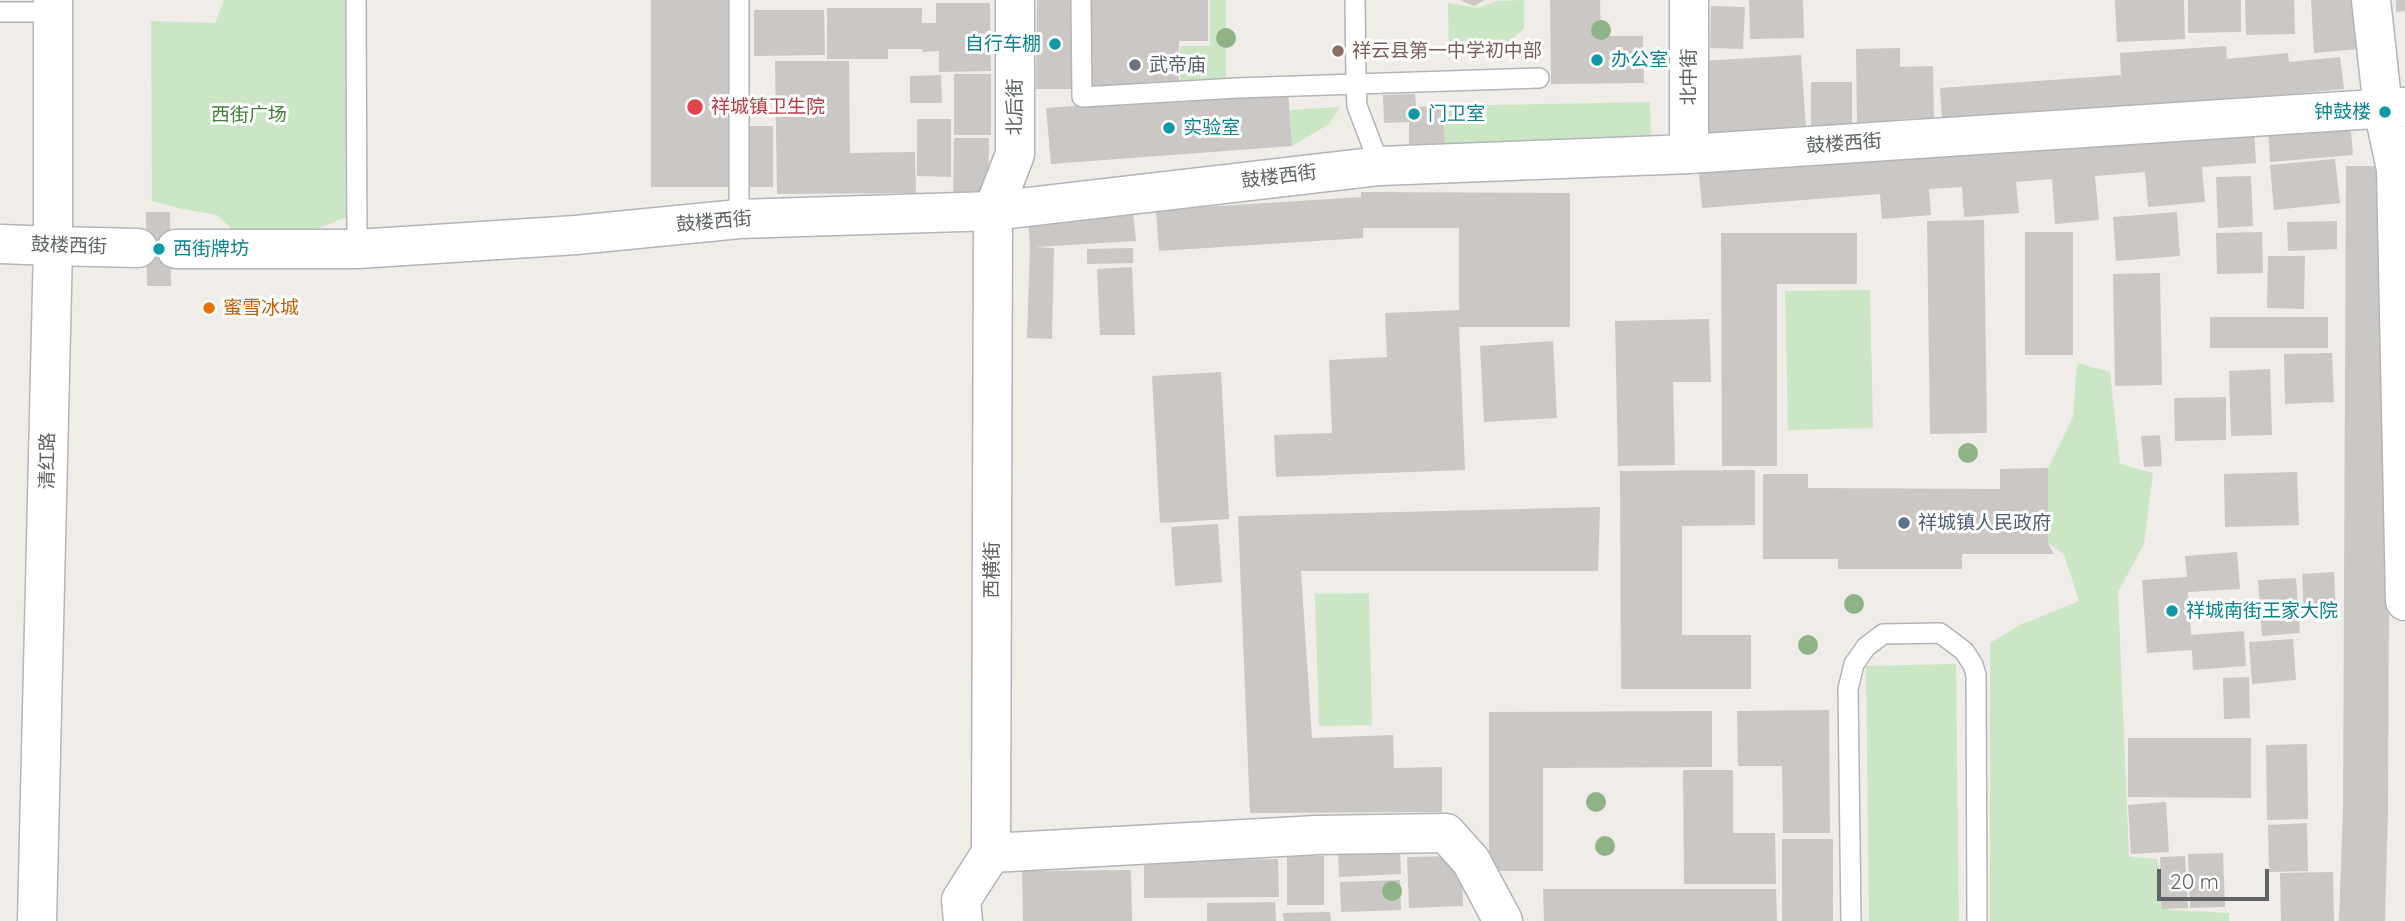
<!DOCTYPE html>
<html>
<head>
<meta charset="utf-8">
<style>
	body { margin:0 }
	#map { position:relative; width:2405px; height:921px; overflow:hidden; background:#f0ece7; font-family:Quicksand,sans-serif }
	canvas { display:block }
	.scale { position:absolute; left:2157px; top:869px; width:112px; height:32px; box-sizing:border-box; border:4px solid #5e6366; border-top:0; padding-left:9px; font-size:21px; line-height:24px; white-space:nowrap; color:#5e6366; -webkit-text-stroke:5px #fff; paint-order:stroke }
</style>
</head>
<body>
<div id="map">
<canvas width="2405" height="921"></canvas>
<div class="scale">20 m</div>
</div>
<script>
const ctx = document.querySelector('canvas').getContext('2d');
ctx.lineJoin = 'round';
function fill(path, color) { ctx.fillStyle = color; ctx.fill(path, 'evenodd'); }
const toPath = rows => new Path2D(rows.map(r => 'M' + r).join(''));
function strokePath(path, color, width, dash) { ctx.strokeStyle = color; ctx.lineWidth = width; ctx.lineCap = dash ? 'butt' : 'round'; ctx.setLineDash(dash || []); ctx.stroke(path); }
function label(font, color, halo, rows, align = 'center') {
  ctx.font = font + ' Quicksand,"Noto Sans SC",sans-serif'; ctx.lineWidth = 6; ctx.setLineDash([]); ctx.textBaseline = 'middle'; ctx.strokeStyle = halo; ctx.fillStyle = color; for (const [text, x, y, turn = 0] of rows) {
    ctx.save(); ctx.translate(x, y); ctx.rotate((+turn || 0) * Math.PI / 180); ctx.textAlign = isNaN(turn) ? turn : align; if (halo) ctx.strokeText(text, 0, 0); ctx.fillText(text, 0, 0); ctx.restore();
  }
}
fill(toPath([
	[224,0,346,0,346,217,314,230,234,231,217,215,178,208,152,201,151,21,215,23],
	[1210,0,1226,0,1226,80,1180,81,1180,46,1210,46],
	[1524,0,1524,28,1501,50,1449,52,1448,3,1479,8,1496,1],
	[1650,102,1651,142,1445,146,1443,106],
	[1340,107,1329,124,1292,146,1290,110],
	[1870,290,1873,428,1788,430,1785,291],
	[2077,363,2110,372,2120,464,2153,473,2144,544,2118,592,2129,857,2157,859,2169,910,2229,913,2229,921,1990,921,1990,643,2020,625,2079,601,2064,554,2048,543,2048,468,2073,417],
	[1369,593,1372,725,1319,726,1315,594],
	[1956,664,1959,921,1869,921,1866,666]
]), '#cae6c4');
fill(toPath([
	[651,0,729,0,729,126,773,126,773,187,651,187],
	[1037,0,1074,0,1073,89,1036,89],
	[1091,0,1208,0,1208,41,1179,41,1179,89,1092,89],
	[1460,0,1485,0,1474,6],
	[1550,0,1600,0,1601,36,1643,36,1644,83,1551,84],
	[1749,0,1803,0,1804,38,1750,39],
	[2115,0,2184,0,2185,39,2117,42],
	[2188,0,2241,0,2241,32,2188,33],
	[2245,0,2294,0,2295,34,2246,35],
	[2311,0,2357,0,2360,49,2314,53],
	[2396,0,2405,0,2405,11,2396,12],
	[936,3,990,3,991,71,939,72,939,51,923,52,922,49,888,49,888,59,827,59,827,8,922,8,922,23,936,23],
	[1711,6,1745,7,1743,49,1710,48],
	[754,10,824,10,825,55,754,56],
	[2226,46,2227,59,2288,53,2289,62,2340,57,2344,89,2229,100,1942,119,1940,88,2121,75,2120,53],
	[1900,48,1900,67,1933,66,1934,118,1901,119,1901,125,1857,126,1856,49],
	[1801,55,1806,129,1706,135,1702,61],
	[775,61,849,61,850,153,915,152,916,193,777,194],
	[954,74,991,74,991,135,954,135],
	[941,75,942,103,910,103,910,76],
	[1811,82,1852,82,1852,129,1811,129],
	[1288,90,1292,146,1051,164,1046,108],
	[1415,94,1416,107,1443,106,1445,146,1409,148,1409,122,1384,123,1383,95],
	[917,119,951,119,951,177,917,176],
	[2350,120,2353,155,2270,162,2268,127],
	[2254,128,2256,163,2202,167,2205,202,2148,207,2145,172,2095,176,2099,220,2055,224,2052,179,2016,182,2019,213,1964,217,1962,187,1929,189,1931,215,1882,219,1880,194,1702,208,1699,173],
	[954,138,989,138,988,200,953,199],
	[2335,159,2340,203,2274,210,2270,165],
	[2346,166,2391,166,2388,810,2385,921,2339,921,2343,809],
	[2251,176,2253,226,2218,228,2216,177],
	[1361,192,1570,193,1570,327,1459,327,1465,470,1276,477,1274,435,1332,433,1329,360,1387,357,1385,313,1459,310,1459,228,1363,228,1363,238,1159,251,1156,210,1361,197],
	[146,212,170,212,171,286,147,286],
	[1133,212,1136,241,1035,247,1054,248,1052,339,1027,338,1030,248,1028,218],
	[2177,212,2180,256,2116,261,2113,217],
	[1984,220,1987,433,1930,434,1927,221],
	[2337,221,2337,249,2288,251,2287,222],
	[2025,232,2073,232,2073,355,2025,355],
	[2262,232,2263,273,2217,274,2216,233],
	[1721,233,1857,233,1857,284,1777,284,1777,466,1722,466],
	[1133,248,1133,263,1087,264,1087,249],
	[2268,256,2305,256,2304,309,2267,308],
	[1132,267,1135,335,1100,335,1097,269],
	[2160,273,2162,385,2115,386,2113,274],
	[2210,317,2328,317,2328,348,2210,348],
	[1709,319,1711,382,1673,382,1675,465,1618,466,1615,321],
	[1553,341,1557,418,1484,422,1480,346],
	[2332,353,2334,402,2285,404,2284,354],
	[2270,369,2272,435,2231,436,2229,371],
	[1221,372,1229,519,1160,523,1152,376],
	[2226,397,2226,440,2175,441,2174,398],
	[2160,435,2162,466,2144,467,2141,436],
	[2048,468,2048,543,2054,554,1962,554,1962,569,1838,569,1838,559,1763,559,1763,474,1808,474,1808,488,2000,489,2000,469],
	[1755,470,1755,525,1682,526,1682,635,1751,635,1751,689,1621,689,1620,471],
	[2297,472,2299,525,2225,527,2224,474],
	[1600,507,1598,571,1301,571,1312,738,1393,735,1394,768,1442,767,1442,812,1250,813,1238,516],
	[1218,524,1222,582,1175,586,1171,527],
	[2237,552,2240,589,2188,592,2191,635,2244,631,2246,666,2193,670,2192,650,2147,653,2142,580,2187,577,2185,556],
	[2334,572,2336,615,2304,617,2302,574],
	[2296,578,2300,633,2262,636,2258,580],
	[2293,639,2296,680,2252,684,2249,642],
	[2249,677,2250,718,2224,719,2223,678],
	[1829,710,1830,833,1783,833,1782,766,1738,766,1737,711],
	[1712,711,1712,767,1543,768,1543,871,1489,871,1489,712],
	[2128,738,2251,738,2251,798,2128,797],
	[2307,744,2308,819,2267,820,2266,745],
	[1683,770,1733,770,1733,833,1775,833,1776,884,1684,884],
	[2166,802,2169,852,2131,854,2128,805],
	[2307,823,2308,871,2269,872,2268,825],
	[1782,839,1833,839,1833,921,1782,921],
	[1400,848,1401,874,1339,877,1338,851],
	[2223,853,2225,907,2190,908,2188,854],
	[1287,856,1324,856,1324,905,1287,905],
	[1462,856,1463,906,1409,908,1407,857],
	[2185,856,2188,908,2162,909,2160,857],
	[1278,859,1279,897,1144,898,1144,861],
	[1131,870,1132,921,1023,921,1022,871],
	[2333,872,2334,921,2281,921,2280,873],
	[1400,880,1401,910,1341,912,1340,882],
	[1543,889,1776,889,1777,921,1544,921],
	[1275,902,1276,921,1207,921,1207,903],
	[1330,912,1331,921,1284,921,1283,913]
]), '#cbc7c4');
const lane = toPath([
	[356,0,357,249],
	[739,0,739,219],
	[1081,0,1082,97,1237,88,1356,84,1355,0],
	[0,12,53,12],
	[1380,166,1357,106,1356,84,1539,78],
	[1851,921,1848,689,1854,664,1866,647,1883,634,1940,633,1964,651,1973,665,1976,675,1977,921]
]);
const street = toPath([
	[1689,0,1689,154],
	[2371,0,2383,109,2396,169,2405,601],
	[0,244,53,246],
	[176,249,357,249,576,235,739,219,993,211,1380,166,1689,154,2405,107],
	[991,853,1317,835,1446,833,1471,861,1503,921],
	[963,921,961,900,991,853,993,211,1015,154,1015,0]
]);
const secondary = toPath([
	[53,246,138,248],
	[37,921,53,246,53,0]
]);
strokePath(lane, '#b2b5b8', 22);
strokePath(street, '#b2b5b8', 41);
strokePath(secondary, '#b3b7ba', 41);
strokePath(lane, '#fff', 19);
strokePath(street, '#fff', 38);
strokePath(secondary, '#fff', 38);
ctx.fillStyle = '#90b287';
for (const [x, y] of [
	[1601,30],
	[1226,38],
	[1968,453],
	[1854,604],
	[1808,645],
	[1596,802],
	[1605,846],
	[1392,891]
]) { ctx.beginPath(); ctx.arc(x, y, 10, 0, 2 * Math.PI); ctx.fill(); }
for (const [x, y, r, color] of [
	[1055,44,7,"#0f9aa8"],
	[1338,51,7,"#8d6e63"],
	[1597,60,7,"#0f9aa8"],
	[1135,65,7,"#6b7280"],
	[695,107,9,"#e0444e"],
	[2385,112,7,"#0f9aa8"],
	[1414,114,7,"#0f9aa8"],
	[1169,128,7,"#0f9aa8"],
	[159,249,7,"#0f9aa8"],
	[209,308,7,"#e8710a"],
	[1904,523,7,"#5c6f8a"],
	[2172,611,7,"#0f9aa8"]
]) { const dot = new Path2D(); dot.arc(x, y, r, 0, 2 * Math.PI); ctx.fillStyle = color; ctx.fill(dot); strokePath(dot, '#fff', 2.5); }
label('19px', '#0d838f', '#fff', [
	["自行车棚",1041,44,"right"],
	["办公室",1611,60],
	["钟鼓楼",2371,112,"right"],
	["门卫室",1428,114],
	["实验室",1183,128],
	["西街牌坊",173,249],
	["祥城南街王家大院",2186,611]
], 'left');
label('19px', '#785e54', '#fff', [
	["祥云县第一中学初中部",1352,51]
], 'left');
label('19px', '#5b616d', '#fff', [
	["武帝庙",1149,65]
], 'left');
label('19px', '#5e6366', '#fff', [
	["北中街",1689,77,-90],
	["北后街",1015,107,-90],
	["鼓楼西街",1844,144,-4],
	["鼓楼西街",1279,177,-7],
	["鼓楼西街",714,222,-5],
	["鼓楼西街",69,246,2],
	["清红路",48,461,-89],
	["西横街",992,570,-90]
]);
label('19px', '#be3a42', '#fff', [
	["祥城镇卫生院",711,107]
], 'left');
label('19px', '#418338', '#fff', [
	["西街广场",249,115]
]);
label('19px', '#c56008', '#fff', [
	["蜜雪冰城",223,308]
], 'left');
label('19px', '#4e5e75', '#fff', [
	["祥城镇人民政府",1918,523]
], 'left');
</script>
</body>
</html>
